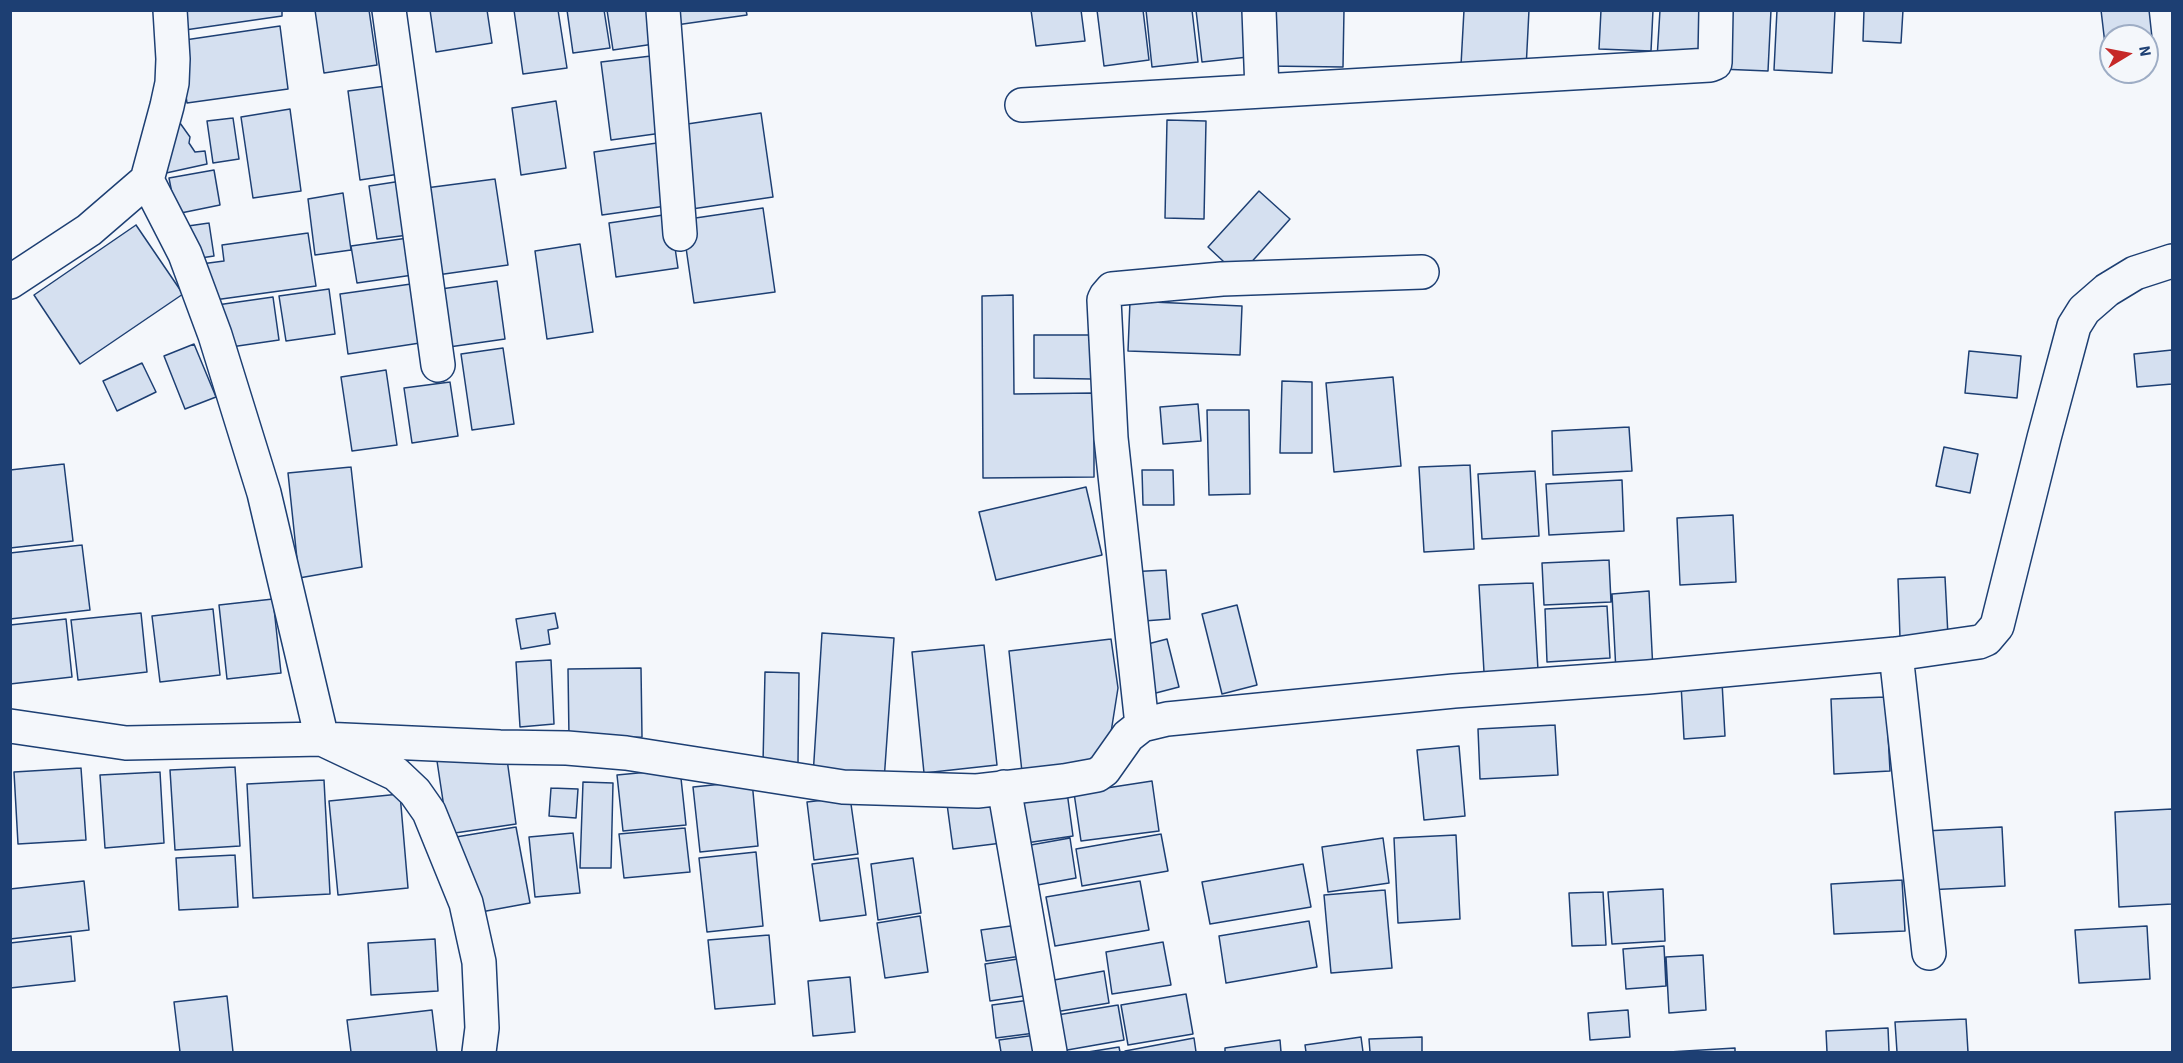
<!DOCTYPE html>
<html>
<head>
<meta charset="utf-8">
<style>
	body { margin:0 }
	#map { position:relative; width:2183px; height:1063px; overflow:hidden; background:#f4f7fb; font-family:"Source Sans 3",sans-serif }
	canvas { display:block }
	.frame { position:absolute; inset:0; border:12px solid #1d3f73; pointer-events:none }
	.north { position:absolute; left:2099px; top:24px; width:60px; height:60px; box-sizing:border-box; background:#f4f7fb; border:2px solid #9eadc5; border-radius:50%; rotate:80deg; font-size:16px; font-weight:700; line-height:24px; text-align:center; color:#1d3f73 }
	.north::after { content:''; display:block; margin:auto; width:21px; height:27px; background:#c62828; clip-path:polygon(50% 0,100% 100%,50% 72%,0 100%) }
</style>
</head>
<body>
<div id="map">
<canvas width="2183" height="1063"></canvas>
<div class="frame"></div>
<div class="north">N</div>
</div>
<script>
const ctx = document.querySelector('canvas').getContext('2d');
ctx.lineJoin = 'round';
function fill(path, color) { ctx.fillStyle = color; ctx.fill(path, 'evenodd'); }
const toPath = rows => new Path2D(rows.map(r => 'M' + r).join(''));
function strokePath(path, color, width, dash) { ctx.strokeStyle = color; ctx.lineWidth = width; ctx.lineCap = dash ? 'butt' : 'round'; ctx.setLineDash(dash || []); ctx.stroke(path); }
const building = toPath([
	[182,10,282,10,282,16,185,30,182,10],
	[315,10,369,10,377,65,324,73,315,10],
	[430,10,487,10,492,43,436,52,430,10],
	[514,10,558,10,567,68,523,74,514,10],
	[567,10,604,10,610,48,573,53,567,10],
	[607,10,649,10,654,44,613,50,607,10],
	[674,10,746,10,747,15,676,25,674,10],
	[1031,10,1081,10,1085,41,1036,46,1031,10],
	[1097,10,1143,10,1149,60,1104,66,1097,10],
	[1146,10,1192,10,1198,62,1152,67,1146,10],
	[1196,10,1243,10,1248,57,1202,62,1196,10],
	[1267,10,1344,10,1343,67,1267,66,1267,10],
	[1464,10,1529,10,1526,69,1461,65,1464,10],
	[1601,10,1653,10,1651,51,1599,49,1601,10],
	[1660,10,1709,10,1707,62,1657,59,1660,10],
	[1723,10,1771,10,1768,71,1720,69,1723,10],
	[1777,10,1835,10,1832,73,1774,70,1777,10],
	[1864,10,1903,10,1901,43,1863,41,1864,10],
	[2101,10,2149,10,2154,56,2147,56,2147,36,2111,36,2111,61,2107,61,2101,10],
	[280,26,288,89,187,103,178,41,280,26],
	[651,56,662,133,611,140,601,62,651,56],
	[394,85,406,173,360,180,348,91,394,85],
	[556,101,566,168,521,175,512,108,556,101],
	[290,109,301,191,253,198,241,117,290,109],
	[761,113,773,197,685,210,674,126,761,113],
	[233,118,239,159,213,163,207,121,233,118],
	[1167,120,1206,121,1204,219,1165,218,1167,120],
	[180,123,190,137,189,143,195,152,205,151,207,164,157,175,180,123],
	[657,143,666,206,602,215,594,152,657,143],
	[214,170,220,205,176,214,169,178,214,170],
	[495,179,508,265,430,276,418,189,495,179],
	[408,180,416,234,377,239,369,186,408,180],
	[1259,191,1290,219,1239,276,1208,247,1259,191],
	[343,193,351,250,315,255,308,199,343,193],
	[763,208,775,292,694,303,682,220,763,208],
	[670,214,678,268,616,277,609,223,670,214],
	[209,223,214,256,194,259,188,226,209,223],
	[136,225,183,294,80,364,34,295,136,225],
	[308,233,316,286,207,301,201,264,224,261,222,245,308,233],
	[415,237,420,274,357,283,351,246,415,237],
	[580,244,593,332,547,339,535,251,580,244],
	[497,281,505,339,442,348,434,290,497,281],
	[411,284,420,343,348,354,340,294,411,284],
	[329,289,335,334,286,341,279,296,329,289],
	[1013,295,1014,394,1094,393,1094,477,983,478,982,296,1013,295],
	[273,297,279,340,224,348,217,305,273,297],
	[1130,301,1242,306,1240,355,1128,351,1130,301],
	[1034,335,1091,335,1091,379,1034,378,1034,335],
	[194,344,216,397,185,409,164,356,194,344],
	[503,348,514,424,472,430,461,354,503,348],
	[2172,350,2172,384,2137,387,2134,354,2172,350],
	[1969,351,2021,356,2017,398,1965,393,1969,351],
	[142,363,156,392,117,411,103,381,142,363],
	[386,370,397,445,352,451,341,377,386,370],
	[1393,377,1401,466,1334,472,1326,383,1393,377],
	[1282,381,1312,382,1312,453,1280,453,1282,381],
	[450,382,458,436,412,443,404,388,450,382],
	[1198,404,1201,441,1163,444,1160,407,1198,404],
	[1207,410,1249,410,1250,494,1209,495,1207,410],
	[1629,427,1632,471,1553,475,1552,431,1629,427],
	[1944,447,1978,454,1970,493,1936,486,1944,447],
	[64,464,73,541,10,548,10,470,64,464],
	[1470,465,1474,549,1424,552,1419,467,1470,465],
	[351,467,362,567,299,578,288,473,351,467],
	[1142,470,1173,470,1174,505,1143,505,1142,470],
	[1535,471,1539,536,1482,539,1478,474,1535,471],
	[1622,480,1624,531,1549,535,1546,484,1622,480],
	[1086,487,1102,555,996,580,979,512,1086,487],
	[1733,515,1736,582,1680,585,1677,518,1733,515],
	[82,545,90,610,10,619,10,553,82,545],
	[1609,560,1611,602,1544,605,1542,563,1609,560],
	[1166,570,1170,619,1131,622,1128,572,1166,570],
	[1945,577,1948,636,1900,638,1898,579,1945,577],
	[1533,583,1538,670,1484,672,1479,585,1533,583],
	[1649,591,1653,671,1616,672,1612,594,1649,591],
	[273,599,281,673,227,679,219,605,273,599],
	[1237,605,1257,685,1222,694,1202,614,1237,605],
	[1607,606,1610,658,1547,662,1545,609,1607,606],
	[213,609,220,675,160,682,152,616,213,609],
	[141,613,147,672,78,680,71,620,141,613],
	[555,613,558,628,548,630,550,644,521,649,516,619,555,613],
	[66,619,72,677,10,684,10,625,66,619],
	[822,633,894,638,884,781,813,776,822,633],
	[1111,639,1118,688,1109,745,1067,776,1022,772,1009,651,1111,639],
	[1167,639,1179,687,1152,694,1140,646,1167,639],
	[984,645,997,765,924,773,912,652,984,645],
	[551,660,554,724,520,727,516,662,551,660],
	[641,668,642,737,569,738,568,669,641,668],
	[765,672,799,673,798,763,763,763,765,672],
	[1722,682,1725,736,1684,739,1681,684,1722,682],
	[1886,697,1890,771,1834,774,1831,699,1886,697],
	[1555,725,1558,775,1480,779,1478,729,1555,725],
	[1459,746,1465,816,1424,820,1417,750,1459,746],
	[506,752,516,824,448,834,437,761,506,752],
	[235,767,240,846,175,850,170,770,235,767],
	[81,768,86,840,18,844,14,772,81,768],
	[680,769,686,825,623,831,617,775,680,769],
	[160,772,164,843,105,848,100,775,160,772],
	[324,780,330,894,253,898,247,784,324,780],
	[752,781,758,846,700,852,693,787,752,781],
	[1152,781,1159,831,1081,841,1074,793,1152,781],
	[583,782,613,783,611,868,580,868,583,782],
	[551,788,578,789,576,818,549,816,551,788],
	[1067,792,1073,836,1026,843,1020,798,1067,792],
	[400,794,408,888,338,895,329,801,400,794],
	[850,797,858,854,814,860,807,802,850,797],
	[995,797,1002,843,953,849,947,804,995,797],
	[2172,809,2172,904,2119,907,2115,812,2172,809],
	[516,827,530,903,470,914,456,837,516,827],
	[2002,827,2005,886,1927,890,1925,831,2002,827],
	[685,828,690,872,624,878,619,834,685,828],
	[573,833,580,893,535,897,529,837,573,833],
	[1161,834,1168,871,1082,886,1076,849,1161,834],
	[1456,835,1460,919,1398,923,1394,838,1456,835],
	[1070,838,1076,878,1032,886,1025,846,1070,838],
	[1383,838,1389,883,1328,892,1322,847,1383,838],
	[756,852,763,926,707,932,699,858,756,852],
	[235,855,238,907,179,910,176,858,235,855],
	[858,858,866,915,820,921,812,864,858,858],
	[913,858,921,913,878,920,871,864,913,858],
	[1303,864,1311,907,1210,924,1202,882,1303,864],
	[1902,880,1905,931,1834,934,1831,884,1902,880],
	[84,881,89,930,10,939,10,889,84,881],
	[1140,881,1149,930,1055,946,1046,897,1140,881],
	[1663,889,1665,941,1612,944,1608,892,1663,889],
	[1385,890,1392,968,1331,973,1324,895,1385,890],
	[1603,892,1606,945,1572,946,1569,893,1603,892],
	[920,916,928,972,885,978,877,923,920,916],
	[1309,921,1317,967,1226,983,1219,936,1309,921],
	[1018,925,1022,956,986,961,981,930,1018,925],
	[2147,926,2150,979,2079,983,2075,930,2147,926],
	[769,935,775,1004,715,1009,708,940,769,935],
	[71,936,75,981,10,988,10,943,71,936],
	[435,939,438,991,371,995,368,943,435,939],
	[1163,942,1171,985,1112,994,1106,952,1163,942],
	[1664,946,1666,986,1626,989,1623,949,1664,946],
	[1703,955,1706,1010,1669,1013,1666,957,1703,955],
	[1024,958,1030,995,990,1001,985,964,1024,958],
	[1104,971,1109,1003,1049,1013,1043,982,1104,971],
	[850,977,855,1032,813,1036,808,981,850,977],
	[1186,994,1193,1034,1128,1045,1121,1005,1186,994],
	[227,996,233,1052,180,1052,174,1002,227,996],
	[1030,1000,1035,1033,996,1038,992,1005,1030,1000],
	[1118,1005,1124,1040,1056,1052,1051,1016,1118,1005],
	[432,1010,437,1052,351,1052,347,1020,432,1010],
	[1628,1010,1630,1037,1590,1040,1588,1013,1628,1010],
	[1966,1019,1968,1052,1897,1052,1895,1022,1966,1019],
	[1888,1028,1889,1052,1827,1052,1826,1031,1888,1028],
	[1036,1035,1038,1052,1001,1052,999,1040,1036,1035],
	[1361,1037,1363,1052,1306,1052,1305,1045,1361,1037],
	[1422,1037,1422,1052,1370,1052,1369,1039,1422,1037],
	[1194,1038,1196,1052,1126,1052,1125,1051,1194,1038],
	[1280,1040,1281,1052,1225,1052,1225,1048,1280,1040],
	[1119,1047,1120,1052,1088,1052,1119,1047],
	[1735,1048,1735,1052,1669,1052,1735,1048]
]);
fill(building, '#d5e0f0');
strokePath(building, '#1d3f73', 1.5);
const minor = toPath([
	[389,10,438,365],
	[663,10,680,234],
	[1259,10,1262,91],
	[1022,105,1710,65,1715,63,1716,10],
	[10,282,89,230,147,180,167,106,172,83,173,59,170,10],
	[1896,654,1929,953],
	[1142,725,1111,438,1104,300,1106,296,1112,289,1222,279,1422,272],
	[10,726,126,743,322,739,264,493,215,335,185,254,147,180],
	[1004,787,1050,1052],
	[479,1052,482,1028,479,962,466,903,429,812,415,792,396,774,322,739,500,747,567,748,626,753,843,787,977,791,1064,781,1097,775,1104,770,1128,736,1142,725,1167,719,1454,691,1648,677,1896,654,1979,642,1986,639,1997,626,2044,438,2074,326,2084,310,2107,290,2135,273,2172,261]
]);
strokePath(minor, '#1d3f73', 36);
strokePath(minor, '#f4f7fb', 33);
</script>
</body>
</html>
